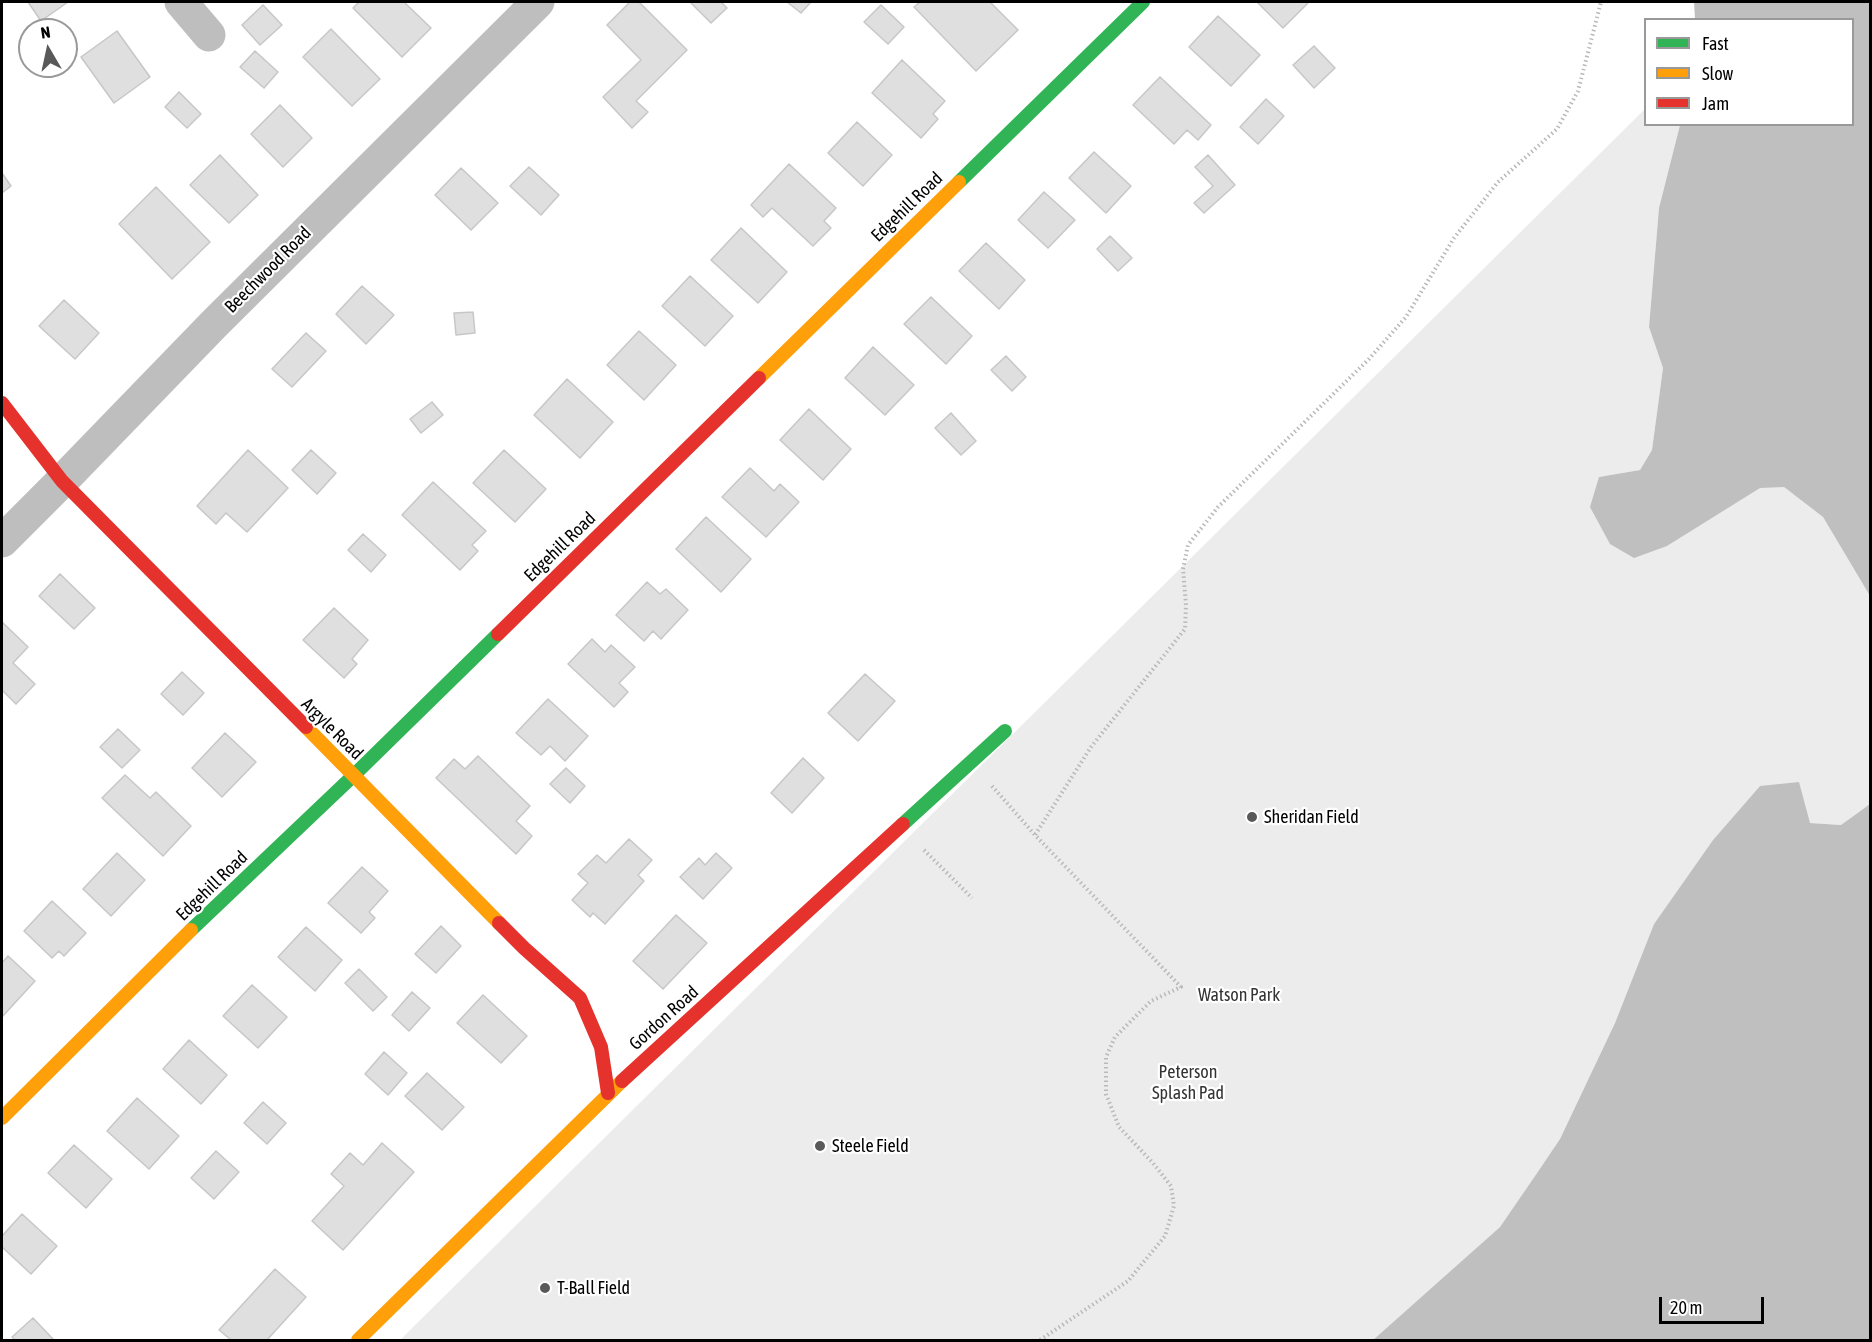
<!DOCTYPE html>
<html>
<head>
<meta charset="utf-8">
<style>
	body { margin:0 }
	#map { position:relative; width:1872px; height:1342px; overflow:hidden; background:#fff; font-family:"Asap Condensed",sans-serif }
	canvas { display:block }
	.frame { position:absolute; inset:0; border:3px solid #000; pointer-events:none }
	.legend { position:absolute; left:1644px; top:18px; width:210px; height:108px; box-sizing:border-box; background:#fff; border:2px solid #999; margin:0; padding:8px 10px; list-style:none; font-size:18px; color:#000 }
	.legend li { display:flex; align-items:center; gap:12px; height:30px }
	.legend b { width:30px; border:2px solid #999 }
	.north { position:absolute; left:18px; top:18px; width:60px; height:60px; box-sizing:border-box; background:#fff; border:2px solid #999; border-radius:50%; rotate:351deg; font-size:16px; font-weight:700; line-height:24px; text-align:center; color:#000 }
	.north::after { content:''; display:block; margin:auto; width:21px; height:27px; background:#595959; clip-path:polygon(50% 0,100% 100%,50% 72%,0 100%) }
	.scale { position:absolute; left:1659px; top:1297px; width:105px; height:27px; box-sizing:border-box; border:3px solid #000; border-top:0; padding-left:8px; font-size:18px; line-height:21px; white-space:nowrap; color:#000; -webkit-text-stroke:4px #fff; paint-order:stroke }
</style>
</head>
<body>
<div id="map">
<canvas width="1872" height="1342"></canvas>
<div class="frame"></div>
<ul class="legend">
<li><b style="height:8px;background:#30b455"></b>Fast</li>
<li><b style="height:8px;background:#ff9f0a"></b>Slow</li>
<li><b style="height:8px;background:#e5322d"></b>Jam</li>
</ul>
<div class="north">N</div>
<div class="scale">20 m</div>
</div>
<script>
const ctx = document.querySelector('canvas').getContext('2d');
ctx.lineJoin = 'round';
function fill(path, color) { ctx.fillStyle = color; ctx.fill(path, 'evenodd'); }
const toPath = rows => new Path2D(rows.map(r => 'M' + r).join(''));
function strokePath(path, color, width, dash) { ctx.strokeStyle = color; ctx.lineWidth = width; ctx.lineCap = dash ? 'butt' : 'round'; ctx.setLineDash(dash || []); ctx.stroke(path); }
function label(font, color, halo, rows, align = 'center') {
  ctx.font = font + ' "Asap Condensed",sans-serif'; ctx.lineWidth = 4.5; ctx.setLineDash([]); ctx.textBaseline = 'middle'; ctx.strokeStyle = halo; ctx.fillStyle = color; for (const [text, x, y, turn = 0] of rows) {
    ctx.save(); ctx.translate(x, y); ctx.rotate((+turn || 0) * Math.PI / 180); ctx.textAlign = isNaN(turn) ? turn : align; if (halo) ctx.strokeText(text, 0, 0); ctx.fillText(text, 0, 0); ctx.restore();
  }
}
fill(toPath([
	[1645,109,1646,124,1680,125,1659,208,1649,327,1663,368,1652,450,1640,470,1599,477,1667,546,1760,487,1784,487,1823,517,1870,596,1870,804,1841,825,1810,823,1760,786,1713,840,1654,924,1615,1023,1560,1139,1500,1227,1373,1340,400,1340]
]), '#ececec');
fill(toPath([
	[1694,2,1870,2,1870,596,1823,517,1784,487,1760,488,1667,546,1634,558,1610,544,1590,507,1599,477,1640,470,1652,450,1663,368,1649,327,1659,208,1680,125,1852,124,1852,20,1695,19],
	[1799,782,1810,823,1841,825,1870,804,1870,1340,1373,1340,1500,1227,1537,1173,1560,1139,1615,1023,1654,924,1713,840,1760,786]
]), '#bfbfbf');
const building = toPath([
	[28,2,68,2,41,21,28,2],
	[359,2,404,2,431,28,402,57,353,8,359,2],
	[630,2,639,2,687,50,636,101,648,112,632,128,603,97,641,60,607,25,630,2],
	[690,2,721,2,727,8,711,23,690,2],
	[787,2,811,2,801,13,787,2],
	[920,2,990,2,1018,30,976,71,914,7,920,2],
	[1257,2,1309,2,1283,28,1257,2],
	[263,5,282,25,260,45,242,25,263,5],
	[881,5,904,27,888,44,864,22,881,5],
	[1218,16,1260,55,1231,86,1189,47,1218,16],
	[331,29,380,79,352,106,303,57,331,29],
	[117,31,150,77,114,103,81,57,117,31],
	[1314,46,1335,68,1314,88,1293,65,1314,46],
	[255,51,278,72,264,88,240,67,255,51],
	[902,60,945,101,933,114,938,119,921,138,872,93,902,60],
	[1160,77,1211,125,1198,140,1187,130,1174,144,1133,105,1160,77],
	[179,92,201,114,187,128,165,107,179,92],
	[1266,99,1284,116,1258,144,1240,127,1266,99],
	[280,105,312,138,283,167,251,134,280,105],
	[857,122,892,155,863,186,828,153,857,122],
	[1094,152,1131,186,1106,213,1069,178,1094,152],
	[220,155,258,195,229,223,190,185,220,155],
	[1208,155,1235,185,1204,213,1194,203,1213,186,1195,167,1208,155],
	[789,164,836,208,824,221,831,228,813,246,772,208,763,217,751,205,789,164],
	[529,167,559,195,541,215,510,186,529,167],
	[461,168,498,203,471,230,435,195,461,168],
	[2,173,11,186,2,193,2,173],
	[156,187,210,242,172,279,119,224,156,187],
	[1044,192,1075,220,1048,248,1018,220,1044,192],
	[741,228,787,272,758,303,711,260,741,228],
	[1110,236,1132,258,1118,271,1097,249,1110,236],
	[986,243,1025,280,999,309,959,271,986,243],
	[690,276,733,316,705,346,662,306,690,276],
	[362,286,394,315,366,344,336,314,362,286],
	[931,297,972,336,946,364,904,324,931,297],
	[64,300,99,333,75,359,39,326,64,300],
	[473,312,475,333,456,335,454,313,473,312],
	[639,331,676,365,644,400,607,365,639,331],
	[306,333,326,351,292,387,272,369,306,333],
	[873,347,914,385,885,415,845,378,873,347],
	[1006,356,1026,377,1012,391,991,370,1006,356],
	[567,379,613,422,580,458,534,415,567,379],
	[432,402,443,415,421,433,410,419,432,402],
	[809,409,851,449,823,480,780,440,809,409],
	[951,413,976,441,961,455,935,428,951,413],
	[248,450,288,488,247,532,226,513,216,524,197,506,248,450],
	[311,450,336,473,317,494,292,470,311,450],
	[504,450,546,489,515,522,473,483,504,450],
	[750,468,774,491,780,484,799,502,766,537,722,497,750,468],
	[433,482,486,531,472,545,478,551,460,570,402,515,433,482],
	[706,517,751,559,721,592,676,549,706,517],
	[363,534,386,555,371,572,348,550,363,534],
	[60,574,95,608,74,629,39,596,60,574],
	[647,582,660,594,666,589,688,610,661,639,653,631,644,641,616,615,647,582],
	[334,608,368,640,352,659,357,664,344,678,303,640,334,608],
	[2,622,28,647,13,663,35,684,16,704,2,690,2,622],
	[592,639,605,652,611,645,635,667,619,683,628,692,614,707,568,664,592,639],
	[182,672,204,693,183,715,161,694,182,672],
	[865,674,895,701,858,741,828,713,865,674],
	[548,699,588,736,565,761,550,746,541,755,516,733,548,699],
	[118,729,140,750,122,768,100,747,118,729],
	[225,733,256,762,222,797,192,768,225,733],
	[478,756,530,806,516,821,532,836,516,854,436,778,454,759,465,769,478,756],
	[803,758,824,778,792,813,771,793,803,758],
	[566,768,585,786,570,803,550,784,566,768],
	[125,775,150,798,156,792,191,826,163,856,102,798,125,775],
	[629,839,652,860,638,875,644,881,605,924,593,913,590,917,572,900,588,883,578,874,597,855,606,863,629,839],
	[117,853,145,880,111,916,83,889,117,853],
	[716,853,732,868,703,899,680,877,699,858,705,865,716,853],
	[362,867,388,891,369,912,375,918,361,933,328,903,362,867],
	[52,901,86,933,64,956,59,951,52,958,24,931,52,901],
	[676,915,707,943,663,989,633,961,676,915],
	[441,926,461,946,436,973,415,954,441,926],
	[306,927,342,960,315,991,278,957,306,927],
	[8,956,35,981,2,1017,2,963,8,956],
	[359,969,387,997,373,1011,345,983,359,969],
	[252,985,287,1017,258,1048,223,1016,252,985],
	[412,992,430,1008,409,1031,392,1015,412,992],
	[483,995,527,1036,501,1063,457,1023,483,995],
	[189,1040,227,1075,201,1104,163,1069,189,1040],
	[384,1052,407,1073,388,1095,365,1074,384,1052],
	[427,1073,464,1107,442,1130,405,1096,427,1073],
	[137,1098,179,1136,149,1169,107,1131,137,1098],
	[263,1102,286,1123,267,1144,244,1123,263,1102],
	[382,1143,414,1172,343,1250,312,1221,344,1186,331,1174,350,1153,363,1165,382,1143],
	[74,1145,112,1179,86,1208,48,1173,74,1145],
	[216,1151,239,1172,214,1199,191,1178,216,1151],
	[22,1214,57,1246,31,1274,2,1247,2,1236,22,1214],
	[275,1269,306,1297,267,1340,231,1340,219,1330,275,1269],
	[33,1318,53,1339,51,1340,15,1340,12,1337,33,1318]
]);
fill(building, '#dfdfdf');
strokePath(building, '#c7c7c7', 1.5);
strokePath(toPath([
	[992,786,1035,835],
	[924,850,972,898],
	[1040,1340,1128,1281,1165,1236,1174,1206,1171,1186,1153,1163,1119,1127,1106,1094,1106,1057,1115,1037,1151,1001,1181,987,1035,835,1091,747,1185,629,1186,605,1183,569,1188,545,1218,507,1369,359,1406,317,1454,238,1498,182,1557,129,1578,91,1601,2]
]), '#b9b9b9', 4, [1.5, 3]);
strokePath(toPath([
	[181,2,209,35],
	[2,541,62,481,214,324,538,2]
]), '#bebebe', 33);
strokePath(toPath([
	[959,182,1143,2],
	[903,824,1005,731],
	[191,930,353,776,498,634]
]), '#30b455', 14);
strokePath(toPath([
	[759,378,959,182],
	[306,727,499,923],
	[2,1118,191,930],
	[358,1340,622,1081]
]), '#ff9f0a', 14);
strokePath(toPath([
	[2,403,62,481,306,727],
	[498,634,759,378],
	[499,923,524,948,580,998,601,1047,608,1093],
	[622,1081,903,824]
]), '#e5322d', 14);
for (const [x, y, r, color] of [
	[1252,817,6,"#595959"],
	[820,1146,6,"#595959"],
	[545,1288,6,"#595959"]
]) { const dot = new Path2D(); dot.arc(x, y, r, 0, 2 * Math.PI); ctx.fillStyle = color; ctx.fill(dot); strokePath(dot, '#fff', 2); }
label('18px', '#000', '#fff', [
	["Edgehill Road",907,207,-44],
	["Beechwood Road",268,270,-45],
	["Edgehill Road",560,547,-44],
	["Argyle Road",332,729,45],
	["Edgehill Road",212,886,-44],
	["Gordon Road",664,1018,-42]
]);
label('18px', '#000', '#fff', [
	["Sheridan Field",1264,817],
	["Steele Field",832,1146],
	["T-Ball Field",557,1288]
], 'left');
label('18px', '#333', '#fff', [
	["Watson Park",1239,995],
	["Peterson",1188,1072],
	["Splash Pad",1188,1093]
]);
</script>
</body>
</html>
